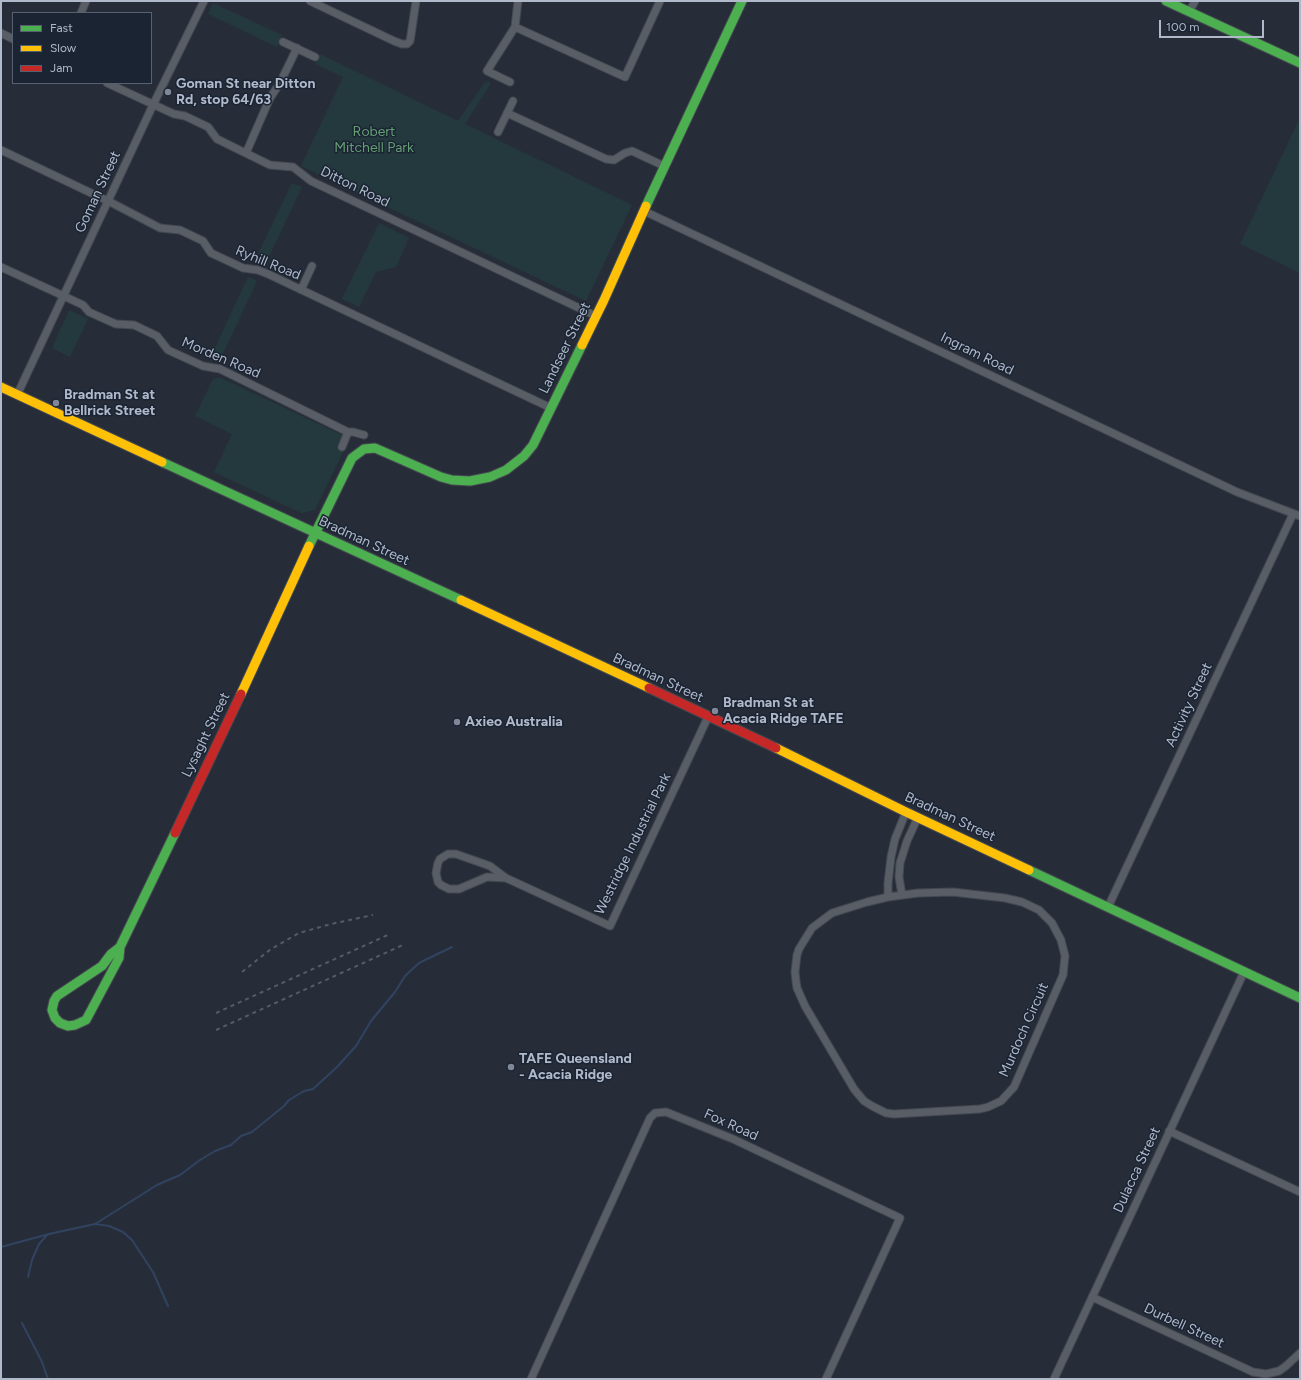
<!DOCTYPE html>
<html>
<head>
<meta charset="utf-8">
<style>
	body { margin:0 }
	#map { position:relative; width:1301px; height:1380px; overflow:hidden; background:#272d38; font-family:Figtree,sans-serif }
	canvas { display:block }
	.frame { position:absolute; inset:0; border:2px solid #b0b9ca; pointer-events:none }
	.legend { position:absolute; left:12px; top:12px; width:140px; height:72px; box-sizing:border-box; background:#1a2433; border:1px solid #56606f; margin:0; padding:5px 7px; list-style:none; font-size:12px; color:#b0b9ca }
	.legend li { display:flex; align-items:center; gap:8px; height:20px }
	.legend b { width:20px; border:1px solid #56606f }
	.scale { position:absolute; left:1159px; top:20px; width:105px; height:18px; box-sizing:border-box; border:2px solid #b0b9ca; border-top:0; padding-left:5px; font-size:12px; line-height:14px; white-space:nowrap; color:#b0b9ca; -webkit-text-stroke:3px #1a2433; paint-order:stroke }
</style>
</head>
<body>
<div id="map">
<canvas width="1301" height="1380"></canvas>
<div class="frame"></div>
<ul class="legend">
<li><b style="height:5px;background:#4caf50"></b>Fast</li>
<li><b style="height:5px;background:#ffc107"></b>Slow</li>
<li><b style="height:5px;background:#c62828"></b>Jam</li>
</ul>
<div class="scale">100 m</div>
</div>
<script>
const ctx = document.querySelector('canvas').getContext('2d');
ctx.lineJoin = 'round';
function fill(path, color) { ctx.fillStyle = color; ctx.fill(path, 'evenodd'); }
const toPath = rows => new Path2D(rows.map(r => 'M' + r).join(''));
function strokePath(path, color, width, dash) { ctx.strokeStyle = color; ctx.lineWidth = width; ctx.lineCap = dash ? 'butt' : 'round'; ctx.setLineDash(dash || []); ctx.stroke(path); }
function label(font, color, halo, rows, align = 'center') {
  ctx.font = font + ' Figtree,sans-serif'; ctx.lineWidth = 3; ctx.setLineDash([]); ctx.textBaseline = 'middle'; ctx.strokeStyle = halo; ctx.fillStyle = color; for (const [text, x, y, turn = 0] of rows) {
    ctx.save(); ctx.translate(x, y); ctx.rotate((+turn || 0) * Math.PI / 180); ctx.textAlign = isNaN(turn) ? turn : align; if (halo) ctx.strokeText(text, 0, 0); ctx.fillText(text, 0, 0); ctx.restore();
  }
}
fill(toPath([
	[213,3,282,35,277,47,208,14],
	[320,54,458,121,486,81,491,83,465,124,632,205,586,301,301,166,343,77,315,64],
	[1300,118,1300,273,1240,244],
	[292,183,302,187,266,263,256,258],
	[379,223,409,238,396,267,376,272,359,307,342,299],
	[248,277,257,281,221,358,212,354],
	[69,310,88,319,70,357,52,348],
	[217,378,221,378,342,435,349,440,315,510,301,513,214,472,232,434,195,416,213,379]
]), '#24393e');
strokePath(toPath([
	[95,1224,109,1226,123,1232,132,1240,153,1272,168,1306],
	[1,1247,49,1234,95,1224,157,1185,180,1175,200,1160,215,1151,231,1145,241,1136,252,1132,284,1106,289,1100,304,1091,313,1089,337,1067,356,1046,371,1021,395,992,405,976,419,963,452,947],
	[28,1277,32,1260,39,1244,48,1234],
	[22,1323,42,1362,48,1379]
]), '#304361', 2);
const street = toPath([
	[310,1,394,41,402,44,407,44,410,41,411,35,416,1],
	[1189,12,1195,1],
	[81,13,86,1],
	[515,27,625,77,660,1],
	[1,33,13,39],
	[283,42,315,57],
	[510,82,487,71,515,27,518,1],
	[107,83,174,114,185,116,208,127,217,139,270,165,293,167,311,181,596,316],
	[507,113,606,159,614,160,625,153,632,151,664,166],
	[498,132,513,101],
	[1,150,112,203,160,228,180,230,203,241,211,253,243,268,258,270,268,274,551,408],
	[246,153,270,98,280,83,297,48],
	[644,211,1237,492,1300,516],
	[1,267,83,305,89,312,109,321,116,324,134,325,157,336,168,350,203,366,220,369,348,432,353,432,364,435],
	[301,290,312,266],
	[17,395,153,105,204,1],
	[342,447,348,432],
	[506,878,487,877,459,889,449,889,441,885,438,882,436,873,438,863,440,859,448,854,456,854,490,866,506,878,610,926,708,717],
	[953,892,1005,898,1022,902,1039,910,1052,923,1061,940,1065,956,1063,975,1014,1087,1001,1101,988,1107,980,1109,894,1114,886,1113,872,1106,864,1101,854,1089,805,1006,797,988,796,981,795,972,797,955,799,949,812,928,832,913,867,902,888,897,918,893,953,892],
	[902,895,899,877,900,863,907,841,918,817],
	[888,897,888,883,891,857,895,839,906,812],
	[1108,907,1293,514],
	[1169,1131,1300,1192],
	[1092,1297,1253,1372,1266,1374,1279,1371,1286,1366,1300,1353],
	[531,1379,650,1118,655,1113,666,1112,733,1139,900,1218,826,1379],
	[1054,1379,1244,972]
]);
const fast = toPath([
	[1166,1,1300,63],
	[646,206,742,1],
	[162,462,461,600],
	[309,546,352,458,364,449,375,448,441,477,452,480,470,481,490,477,506,470,524,456,533,445,582,345],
	[1029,870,1300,998],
	[120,947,111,954,102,966,57,996,54,1001,52,1010,55,1018,60,1023,68,1026,75,1025,86,1020,119,958,120,947,175,833]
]);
const slow = toPath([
	[582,345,604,300,646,206],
	[1,387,162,462],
	[461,600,649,688],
	[241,694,309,546],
	[776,748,906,812,1029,870]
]);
const jam = toPath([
	[649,688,776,748],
	[175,833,241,694]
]);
strokePath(street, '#444850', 9);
strokePath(fast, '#444850', 11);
strokePath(slow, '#444850', 11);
strokePath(jam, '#444850', 11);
strokePath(street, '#585d66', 7);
strokePath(fast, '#4caf50', 9);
strokePath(slow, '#ffc107', 9);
strokePath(jam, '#c62828', 9);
strokePath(toPath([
	[242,972,271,949,299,933,331,924,373,915],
	[216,1013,390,934],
	[216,1030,405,944]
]), '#565b63', 2, [4, 4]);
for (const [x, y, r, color] of [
	[168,92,4,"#808897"],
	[56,403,4,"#808897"],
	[715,711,4,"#808897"],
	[457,722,4,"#808897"],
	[511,1067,4,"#808897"]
]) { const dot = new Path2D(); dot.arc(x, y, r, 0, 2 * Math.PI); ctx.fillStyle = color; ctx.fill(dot); strokePath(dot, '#1a2433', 1.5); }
label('bold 14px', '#b0b9ca', '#1a2433', [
	["Goman St near Ditton",176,84],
	["Rd, stop 64/63",176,100],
	["Bradman St at",64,395],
	["Bellrick Street",64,411],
	["Bradman St at",723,703],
	["Acacia Ridge TAFE",723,719],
	["Axieo Australia",465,722],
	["TAFE Queensland",519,1059],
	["- Acacia Ridge",519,1075]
], 'left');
label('14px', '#659d74', '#1a2433', [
	["Robert",374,132],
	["Mitchell Park",374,148]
]);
label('14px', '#b0b9ca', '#1a2433', [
	["Ditton Road",355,187,26],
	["Goman Street",98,192,-65],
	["Ryhill Road",268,263,22],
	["Landseer Street",565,348,-64],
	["Ingram Road",977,354,26],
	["Morden Road",221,358,23],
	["Bradman Street",364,541,25],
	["Bradman Street",658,678,25],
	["Activity Street",1189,705,-65],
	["Lysaght Street",206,735,-64],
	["Bradman Street",950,817,25],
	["Westridge Industrial Park",633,844,-64],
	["Murdoch Circuit",1024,1030,-66],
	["Fox Road",731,1125,24],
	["Dulacca Street",1137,1170,-65],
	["Durbell Street",1184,1326,25]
]);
</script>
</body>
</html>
